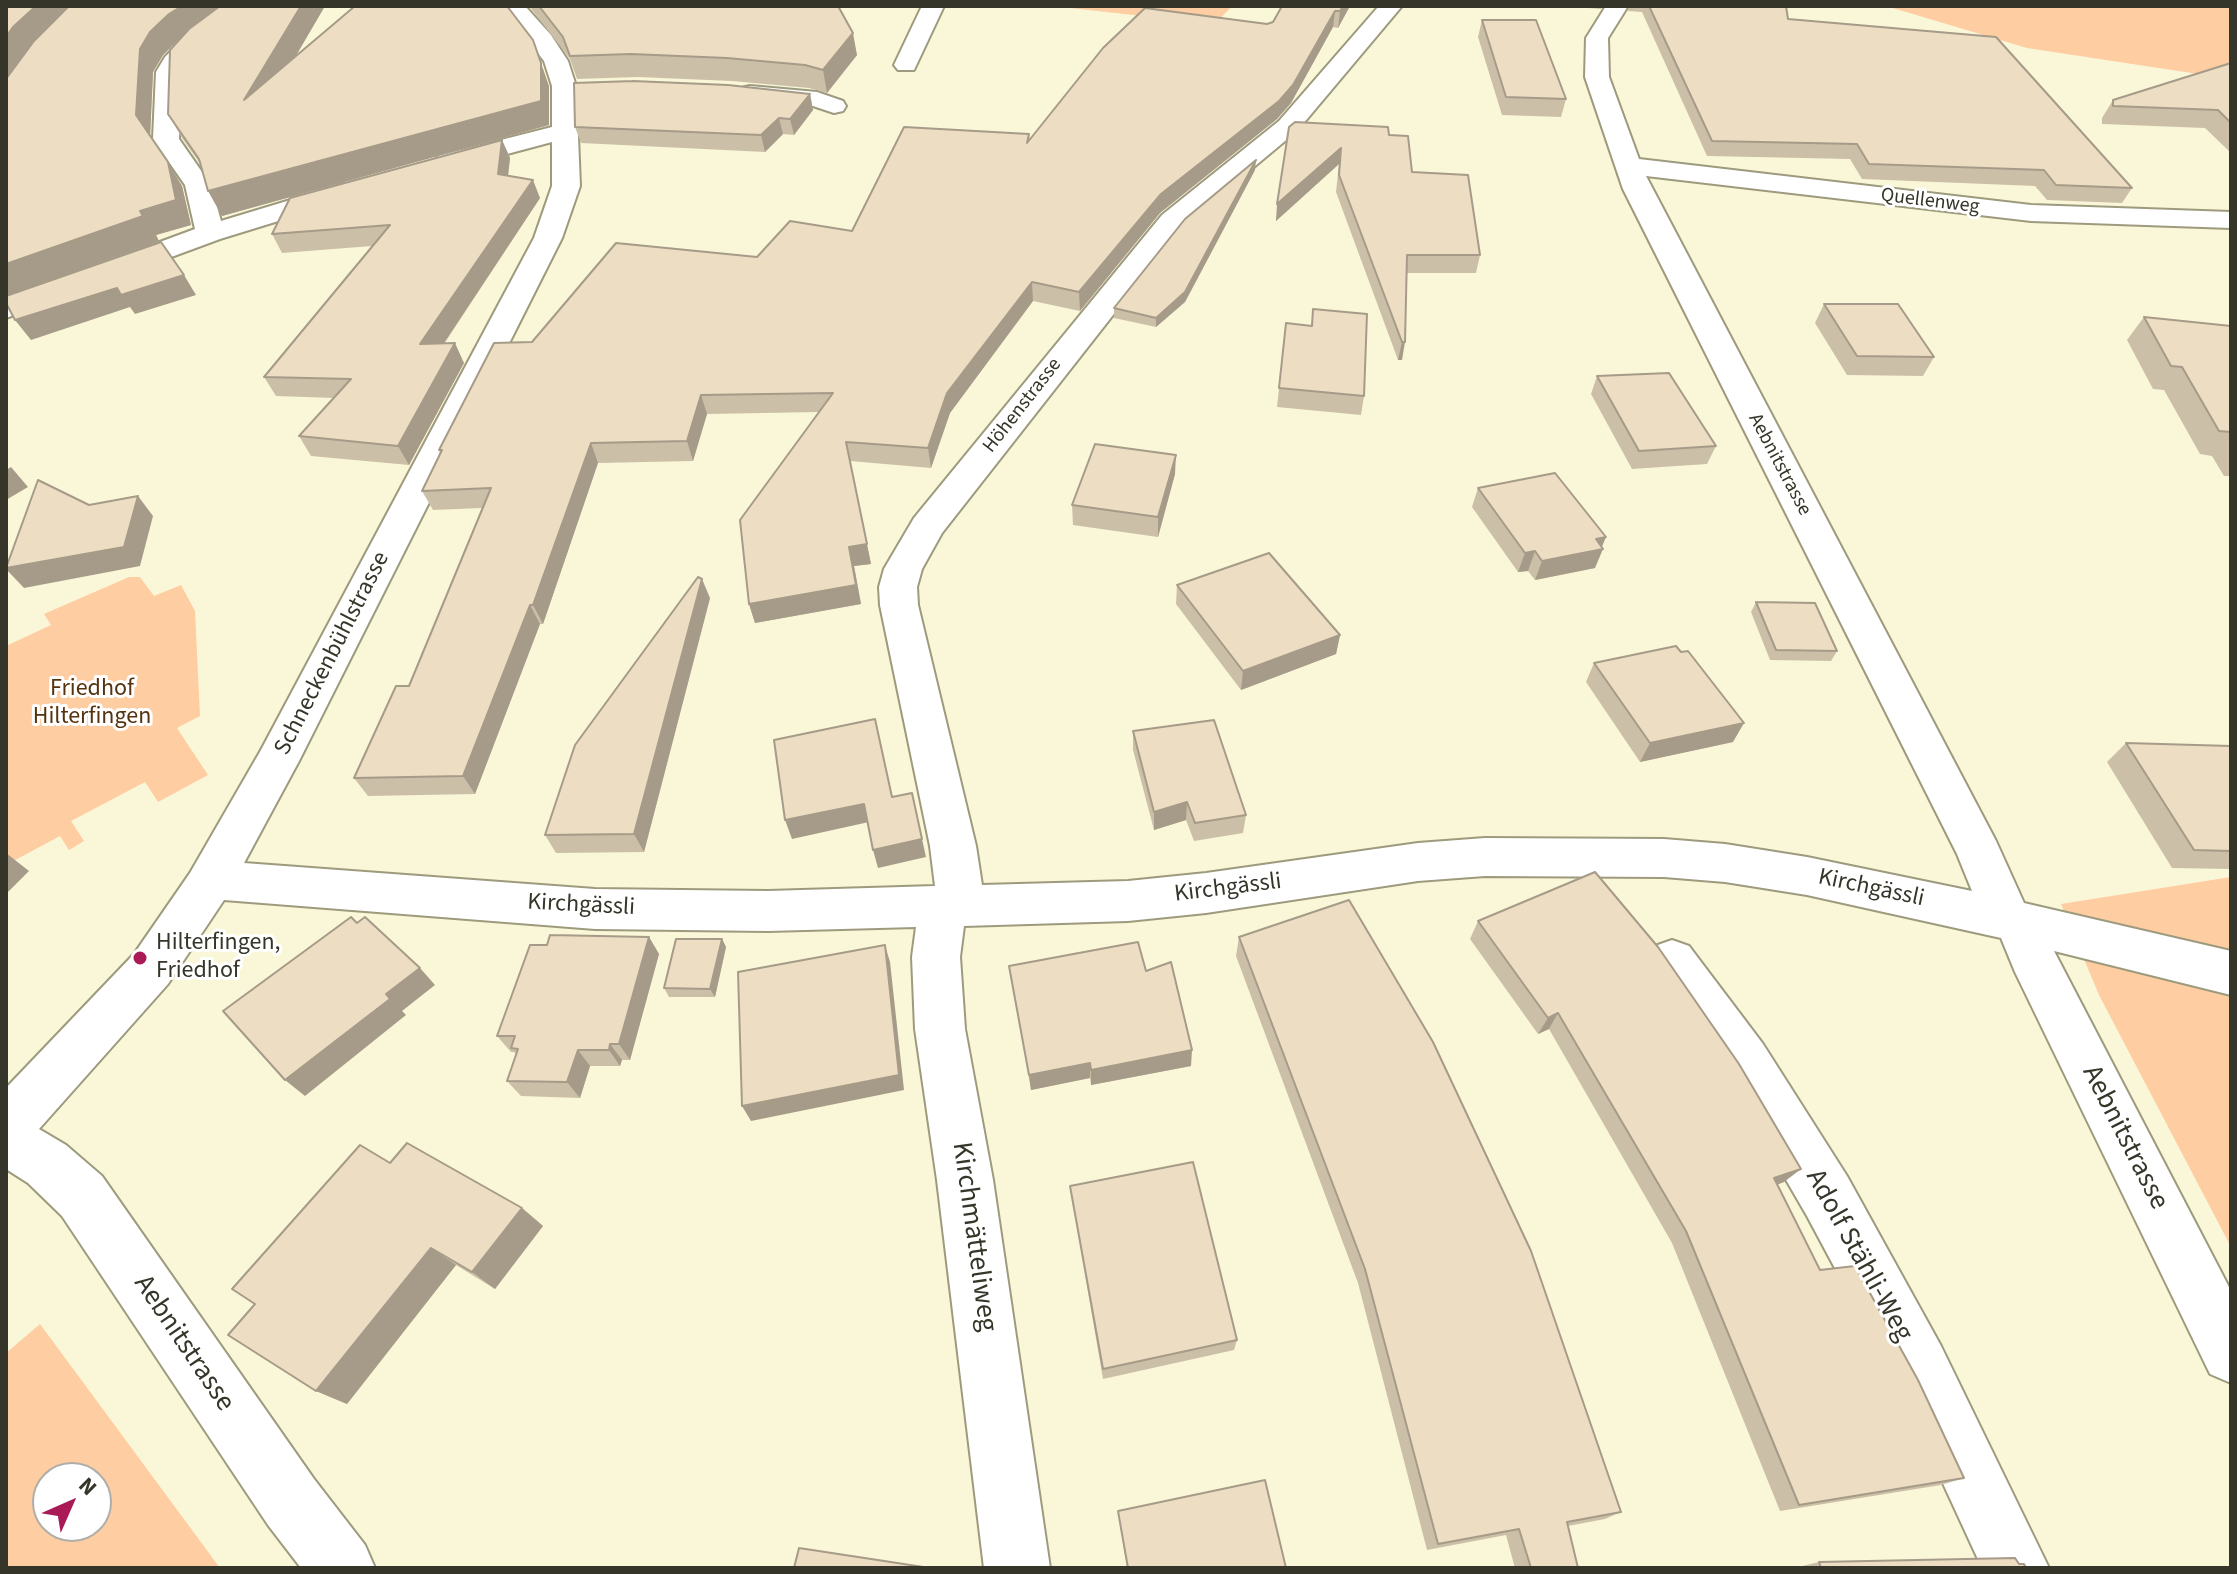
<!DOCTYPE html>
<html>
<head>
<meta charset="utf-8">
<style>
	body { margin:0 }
	#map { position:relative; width:2237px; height:1574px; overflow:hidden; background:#faf7d8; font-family:"Source Sans 3",sans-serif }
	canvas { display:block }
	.frame { position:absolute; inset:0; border:8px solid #363529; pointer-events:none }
	.north { position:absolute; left:32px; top:1462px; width:80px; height:80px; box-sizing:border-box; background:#fff; border:2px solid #afaea9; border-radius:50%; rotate:45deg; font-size:22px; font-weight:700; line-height:32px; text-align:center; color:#363529 }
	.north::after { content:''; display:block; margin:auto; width:28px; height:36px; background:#a91a57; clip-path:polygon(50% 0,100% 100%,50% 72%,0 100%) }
</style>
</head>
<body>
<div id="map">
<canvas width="2237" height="1574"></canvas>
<div class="frame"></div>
<div class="north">N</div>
</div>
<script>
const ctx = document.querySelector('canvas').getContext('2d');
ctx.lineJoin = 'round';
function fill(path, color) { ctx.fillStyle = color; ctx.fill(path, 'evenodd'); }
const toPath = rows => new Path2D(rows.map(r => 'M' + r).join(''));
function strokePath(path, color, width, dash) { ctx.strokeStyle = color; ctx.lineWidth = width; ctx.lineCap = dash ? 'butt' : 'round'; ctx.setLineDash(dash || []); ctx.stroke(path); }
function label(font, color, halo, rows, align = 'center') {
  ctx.font = font + ' "Source Sans 3",sans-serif'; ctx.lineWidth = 6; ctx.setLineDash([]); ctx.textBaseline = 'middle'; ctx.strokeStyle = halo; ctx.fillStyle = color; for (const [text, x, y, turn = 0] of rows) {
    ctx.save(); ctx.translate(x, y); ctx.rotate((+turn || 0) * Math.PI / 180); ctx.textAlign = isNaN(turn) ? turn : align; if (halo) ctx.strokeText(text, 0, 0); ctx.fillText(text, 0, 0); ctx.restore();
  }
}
fill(toPath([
	[1052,6,1232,6,1215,24],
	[1886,6,2231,6,2231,79,2027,48],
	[129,577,140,577,154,596,181,585,195,611,200,716,177,728,208,775,158,802,145,782,71,821,84,841,69,850,60,836,6,865,6,646,51,625,44,614],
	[2231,877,2231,1247,2099,995,2061,904],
	[40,1324,220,1568,6,1568,6,1353],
	[96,1478,96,1526,48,1526,48,1478]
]), '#fecda2');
const minor = toPath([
	[232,6,258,6,199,49,180,72,179,139,211,185,221,221,343,184,353,186,357,192,353,198,220,239,6,318,6,299,195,229,185,185,153,139,156,72,165,57,183,39,232,6],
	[502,6,525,6,551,35,568,61,576,86,580,186,562,238,299,761,244,863,595,889,768,891,935,886,930,846,880,605,879,587,884,569,914,518,1162,215,1279,121,1379,6,1402,6,1297,131,1182,227,942,533,922,569,917,587,918,605,976,846,982,885,1128,881,1206,873,1418,843,1485,838,1664,839,1725,844,1807,857,1972,891,1957,854,1623,189,1585,77,1586,38,1606,6,1628,6,1608,38,1609,77,1639,159,2031,205,2231,212,2231,228,2031,221,1646,176,1996,841,2024,903,2231,951,2231,995,2054,951,2231,1291,2231,1383,2210,1374,2015,972,2001,938,1807,895,1725,882,1664,877,1485,876,1418,881,1206,913,1128,921,964,926,960,957,965,1029,993,1180,1050,1568,984,1568,937,1180,915,1029,912,957,916,927,768,931,595,929,224,900,168,984,39,1129,66,1145,102,1176,314,1479,365,1545,375,1568,301,1568,268,1525,62,1216,28,1183,6,1169,6,1088,134,954,190,873,261,750,534,238,552,186,552,142,447,170,438,168,434,162,438,156,552,127,552,86,544,61,502,6],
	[922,6,944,6,914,70,898,70,894,65,922,6],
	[750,86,817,92,843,101,846,106,843,111,834,113,813,106,741,98,738,93,741,88,750,86],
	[1672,940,1689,946,1763,1044,1847,1176,1941,1346,2049,1568,1982,1568,1899,1388,1807,1216,1727,1078,1655,976,1648,961,1655,946,1672,940]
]);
strokePath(minor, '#9d9a7e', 4);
fill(minor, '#fff');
fill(toPath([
	[6,6,325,6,295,57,549,86,549,125,222,216,201,165,182,138,168,114,183,36,163,55,153,72,150,136,182,186,191,225,156,235,159,241,7,296],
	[529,6,838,6,857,55,827,93,809,88,732,81,638,77,577,79,570,59],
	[1282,6,1350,6,1338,28,1333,27,1291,103,1277,119,1160,213,1080,311,1033,301,950,413,931,468,850,461,871,564,854,566,861,604,755,623,749,604,819,412,707,414,693,461,598,463,543,624,540,624,475,794,368,796,354,778,409,686,482,508,433,510,422,491,440,453,439,450,532,342,757,257,852,231,1029,134,1030,140,1267,24,1273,22],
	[1563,6,1603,6,1601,9],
	[1630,6,1786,6,1788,19,2132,188,2122,203,2047,200,2035,186,1862,179,1850,159,1707,156,1642,12,1628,11],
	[1482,20,1566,99,1561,117,1502,115,1478,37],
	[2231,63,2231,153,2205,128,2102,124,2102,118,2113,100],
	[810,94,813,110,794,135,783,134,765,152,581,143,575,127],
	[1289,127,1389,135,1412,172,1480,255,1476,273,1406,273,1402,360,1398,360,1336,192,1339,164,1276,221],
	[502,140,510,158,508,176,540,198,444,344,464,363,409,465,311,456,299,436,334,398,276,396,264,377,372,246,282,253,272,234],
	[1255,170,1185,302,1156,327,1114,318,1114,308],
	[1824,304,1934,357,1923,376,1847,375,1815,323],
	[1313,309,1364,396,1361,415,1277,407,1286,323,1311,326],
	[2144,317,2231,326,2231,476,2224,476,2212,456,2200,454,2164,390,2153,389,2127,340],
	[1597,376,1716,446,1707,464,1632,469,1591,394],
	[1175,474,1158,537,1073,525,1072,505],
	[1478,488,1602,547,1595,568,1535,580,1528,571,1518,572,1472,507],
	[1177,585,1340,635,1336,654,1241,690,1176,604],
	[710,598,644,852,556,853,545,835],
	[1756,602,1837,651,1831,661,1770,660,1751,612],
	[1594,663,1733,742,1640,762,1586,682],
	[1133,731,1246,815,1243,833,1194,841,1186,820,1154,830,1133,750],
	[2126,743,2231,746,2231,869,2172,868,2107,762],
	[1478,921,1784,1182,1777,1185,1820,1270,1964,1478,1941,1485,1780,1511,1672,1243,1549,1029,1538,1034,1470,939],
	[649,937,659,954,630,1060,622,1060,620,1066,590,1066,580,1098,521,1096,507,1081,516,1054,514,1052,511,1052,497,1036,547,945],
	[1239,937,1621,1512,1605,1519,1568,1526,1578,1568,1515,1568,1506,1535,1427,1550,1358,1283,1236,956],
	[722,939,726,947,715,997,669,997,664,988],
	[1009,966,1146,971,1191,1066,1091,1085,1090,1078,1031,1090],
	[390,1163,522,1208,543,1226,495,1289,456,1265,347,1404,316,1391],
	[1070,1186,1237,1340,1234,1350,1103,1379,1072,1199],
	[1118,1511,1286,1568,1127,1568],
	[1819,1562,2019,1564,2026,1568,1794,1568]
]), '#ccbfa8');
fill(toPath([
	[36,6,72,6,6,80,6,37,13,27],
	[182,6,227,6,181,37,163,55,153,72,150,139,136,115,140,49,150,32,169,14],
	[301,6,325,6,256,124,244,100],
	[1343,6,1350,6,1338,28,1340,11],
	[1335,11,1333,27,1291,103,1277,119,1160,213,1080,311,1079,292,1161,194],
	[853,33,857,55,827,93,823,70],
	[533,40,549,86,549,125,222,216,208,191],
	[810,94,813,110,794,135,790,119],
	[779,118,783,134,765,152,761,135],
	[502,140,510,158,506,193,498,174],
	[1341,148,1339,164,1276,221,1277,204],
	[1256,160,1255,170,1185,302,1156,327,1156,318],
	[168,162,182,186,191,225,156,235,159,241,7,296,6,264,140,211],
	[533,180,540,198,430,364,420,344],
	[184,275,196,295,135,314,130,307,31,340,15,320,117,288],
	[1032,282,1033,301,950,413,931,468,928,448,947,393],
	[1402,342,1405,342,1402,360,1398,360],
	[455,343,464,363,409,465,398,446],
	[701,395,707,414,693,461,687,441],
	[846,442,871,564,854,566,861,604,755,623,749,604,849,547],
	[591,443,598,463,543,624,533,605],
	[1176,455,1175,474,1158,537,1158,517],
	[11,467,28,487,6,500,6,470],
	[138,496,153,516,140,566,24,588,6,569,6,568],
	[1606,537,1601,549,1603,549,1595,568,1535,580,1542,561,1596,539],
	[1535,551,1528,571,1518,572,1525,553],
	[702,579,710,598,644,852,634,834],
	[530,605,540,624,475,794,463,776],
	[1340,635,1336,654,1241,690,1243,671],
	[1744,723,1733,742,1640,762,1650,743],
	[1187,802,1186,820,1154,830,1154,812],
	[864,804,869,822,792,839,785,820],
	[922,839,926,857,878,868,873,850],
	[6,853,29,871,6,894],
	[649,937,659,954,630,1060,619,1044],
	[722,939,726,947,715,997,710,989],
	[885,945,890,962,904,1090,751,1121,742,1106],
	[420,968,435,985,402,1011,406,1015,305,1096,285,1080,386,994],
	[1558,1013,1549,1029,1538,1034,1548,1018],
	[610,1044,622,1060,620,1066,609,1050],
	[578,1050,590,1066,580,1098,567,1082],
	[1192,1050,1191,1066,1091,1085,1091,1070],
	[1090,1063,1090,1078,1031,1090,1029,1075],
	[1801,1169,1784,1182,1758,1191,1774,1178],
	[522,1208,543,1226,495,1289,472,1272],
	[431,1248,456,1265,347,1404,316,1391]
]), '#a69b88');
const building = toPath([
	[6,6,36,6,13,27,6,37,6,6],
	[69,6,182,6,169,14,150,32,140,49,136,115,168,162,176,200,140,211,143,216,6,264,6,79,34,41,69,6],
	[220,6,301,6,244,100,355,6,507,6,533,40,541,63,541,101,208,191,199,159,168,114,170,50,189,29,220,6],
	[539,6,838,6,853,33,823,70,805,65,727,58,631,54,570,56,563,37,539,6],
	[1282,6,1343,6,1340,11,1335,11,1293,85,1279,101,1161,194,1079,292,1032,282,947,393,928,448,846,442,867,544,849,547,856,585,749,604,740,520,833,393,701,395,687,441,591,443,533,605,530,605,463,776,354,778,396,686,409,686,491,488,422,491,442,450,439,450,494,343,532,342,616,243,757,257,790,221,852,231,904,127,1029,134,1027,143,1103,48,1145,8,1267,24,1273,22,1282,6],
	[1649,6,1786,6,1788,19,1996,37,2132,188,2056,185,2044,170,1869,164,1857,144,1712,141,1649,6],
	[1482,20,1536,20,1566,99,1506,97,1482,20],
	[2231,63,2231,123,2218,110,2113,106,2113,100,2231,63],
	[633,81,728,85,810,94,790,119,779,118,761,135,575,127,574,83,633,81],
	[1295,122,1388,127,1389,135,1408,136,1412,172,1468,175,1480,255,1407,255,1405,342,1402,342,1339,175,1341,148,1277,204,1289,127,1295,122],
	[502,140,498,174,533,180,420,344,455,343,398,446,299,436,351,379,264,377,390,225,272,234,290,198,502,140],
	[1256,160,1185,292,1156,318,1114,308,1185,219,1256,160],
	[161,242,184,275,121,295,117,288,15,320,6,303,6,296,161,242],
	[1824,304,1898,304,1934,357,1857,356,1824,304],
	[1313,309,1367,314,1364,396,1279,388,1286,323,1312,326,1313,309],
	[2144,317,2231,326,2231,432,2219,431,2182,367,2171,366,2144,317],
	[1669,373,1716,446,1639,451,1597,376,1669,373],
	[1095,444,1176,455,1158,517,1072,505,1095,444],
	[1555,473,1606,537,1596,539,1603,549,1542,561,1535,551,1525,553,1478,488,1555,473],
	[38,480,89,505,138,496,124,547,6,568,38,480],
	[1269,553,1340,635,1243,671,1177,585,1269,553],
	[698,577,702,579,634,834,545,835,575,745,698,577],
	[1756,602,1815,603,1837,651,1776,650,1756,602],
	[1676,646,1681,652,1688,651,1744,723,1650,743,1594,663,1676,646],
	[875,719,892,797,912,793,922,839,873,850,864,804,785,820,774,740,875,719],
	[1214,720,1246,815,1195,823,1187,802,1154,812,1133,731,1214,720],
	[2126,743,2231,746,2231,851,2194,850,2126,743],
	[1595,872,1658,947,1739,1064,1801,1169,1774,1178,1820,1270,1855,1266,1918,1380,1964,1478,1799,1505,1686,1231,1558,1013,1548,1018,1478,921,1595,872],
	[1349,900,1433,1042,1531,1251,1621,1512,1567,1522,1578,1568,1531,1568,1519,1529,1438,1544,1365,1269,1239,937,1349,900],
	[351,917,357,923,365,917,420,968,386,994,390,999,285,1080,223,1011,351,917],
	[550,935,649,937,619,1044,610,1044,609,1050,578,1050,567,1082,507,1081,518,1049,511,1048,515,1036,497,1036,530,945,547,945,550,935],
	[676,939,722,939,710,989,664,988,676,939],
	[1138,942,1146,971,1171,962,1192,1050,1091,1070,1090,1063,1029,1075,1009,966,1138,942],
	[885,945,899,1075,742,1106,738,972,885,945],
	[407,1143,522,1208,472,1272,431,1248,316,1391,228,1335,255,1304,232,1289,360,1145,390,1163,407,1143],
	[1193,1162,1237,1340,1103,1369,1070,1186,1193,1162],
	[1265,1480,1286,1568,1128,1568,1118,1511,1265,1480],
	[799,1548,930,1568,794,1568,799,1548],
	[2015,1558,2019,1564,2024,1564,2026,1568,1821,1568,1819,1562,2015,1558]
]);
fill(building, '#eddec3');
strokePath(building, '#a69b88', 2);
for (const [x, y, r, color] of [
	[140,958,8,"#a91a57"]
]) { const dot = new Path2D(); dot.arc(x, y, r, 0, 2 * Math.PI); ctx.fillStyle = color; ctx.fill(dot); strokePath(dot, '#fff', 3); }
label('20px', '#363529', '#fff', [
	["Quellenweg",1930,202,7],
	["Höhenstrasse",1023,406,-52],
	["Aebnitstrasse",1779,465,62]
]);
label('24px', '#363529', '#fff', [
	["Schneckenbühlstrasse",333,654,-63],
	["Kirchgässli",1228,889,-7],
	["Kirchgässli",1871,889,12],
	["Kirchgässli",581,906,3]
]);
label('24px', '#56330f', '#fff', [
	["Friedhof",92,690],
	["Hilterfingen",92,718]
]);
label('24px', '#363529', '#fff', [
	["Hilterfingen,",156,944],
	["Friedhof",156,972]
], 'left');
label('28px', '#363529', '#fff', [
	["Aebnitstrasse",2124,1138,63],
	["Kirchmätteliweg",973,1237,82],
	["Adolf Stähli-Weg",1858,1256,61],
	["Aebnitstrasse",183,1344,56]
]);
</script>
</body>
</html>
